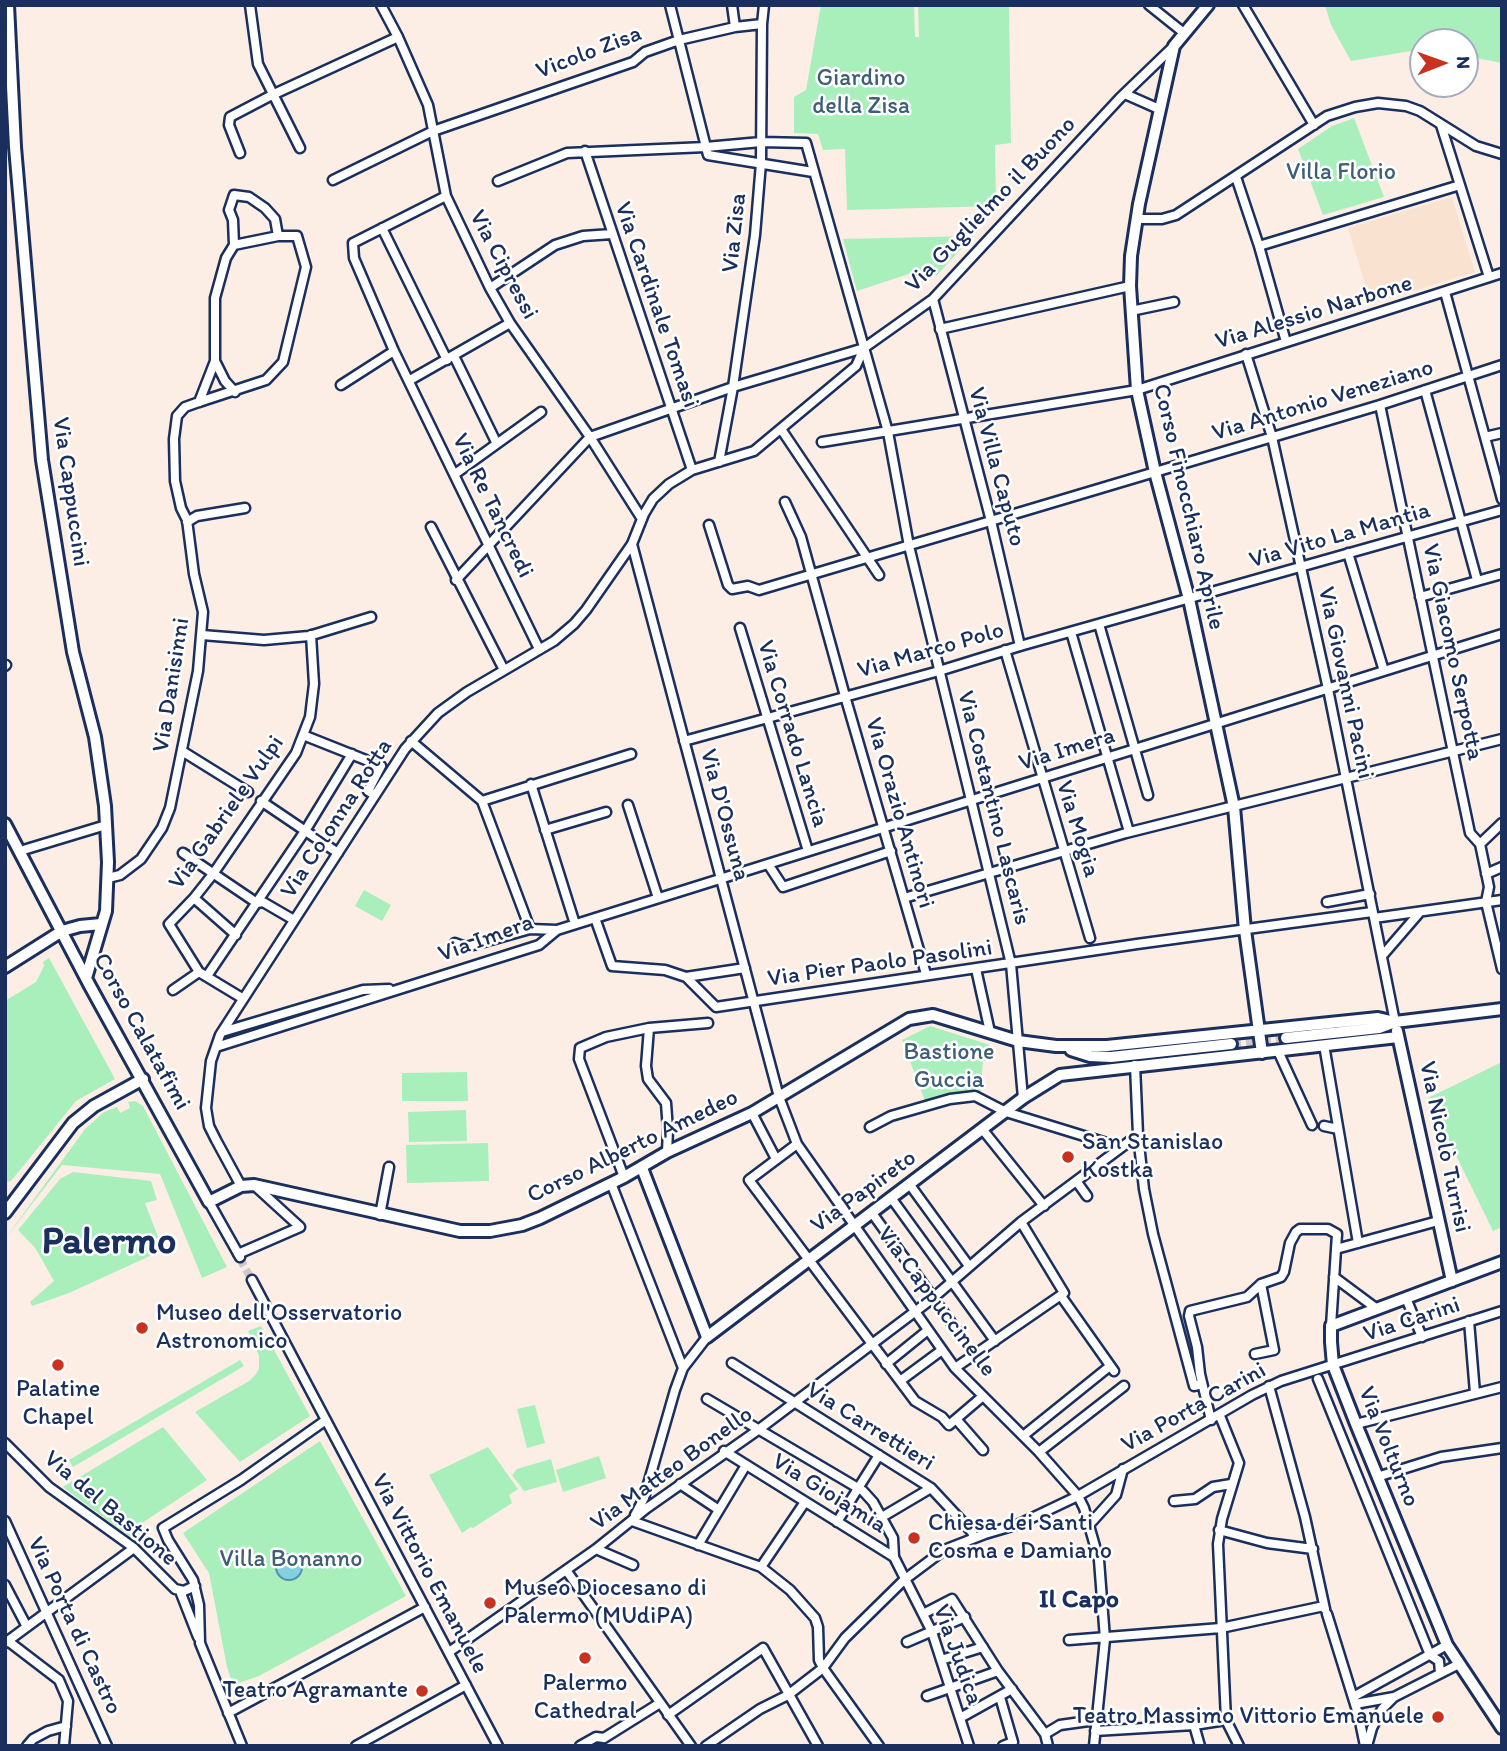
<!DOCTYPE html>
<html>
<head>
<meta charset="utf-8">
<style>
	body { margin:0 }
	#map { position:relative; width:1507px; height:1751px; overflow:hidden; background:#fceee4; font-family:Itim,sans-serif }
	canvas { display:block }
	.frame { position:absolute; inset:0; border:7px solid #1b2f5e; pointer-events:none }
	.north { position:absolute; left:1409px; top:28px; width:70px; height:70px; box-sizing:border-box; background:#fff; border:2px solid #a4acbf; border-radius:50%; rotate:89deg; font-size:19px; font-weight:700; line-height:28px; text-align:center; color:#1b2f5e }
	.north::after { content:''; display:block; margin:auto; width:24px; height:32px; background:#c8321e; clip-path:polygon(50% 0,100% 100%,50% 72%,0 100%) }
</style>
</head>
<body>
<div id="map">
<canvas width="1507" height="1751"></canvas>
<div class="frame"></div>
<div class="north">N</div>
</div>
<script>
const ctx = document.querySelector('canvas').getContext('2d');
ctx.lineJoin = 'round';
function fill(path, color) { ctx.fillStyle = color; ctx.fill(path, 'evenodd'); }
const toPath = rows => new Path2D(rows.map(r => 'M' + r).join(''));
function strokePath(path, color, width, dash) { ctx.strokeStyle = color; ctx.lineWidth = width; ctx.lineCap = dash ? 'butt' : 'round'; ctx.setLineDash(dash || []); ctx.stroke(path); }
function label(font, color, halo, rows, align = 'center') {
  ctx.font = font + ' Itim,sans-serif'; ctx.lineWidth = 5; ctx.setLineDash([]); ctx.textBaseline = 'middle'; ctx.strokeStyle = halo; ctx.fillStyle = color; for (const [text, x, y, turn = 0] of rows) {
    ctx.save(); ctx.translate(x, y); ctx.rotate((+turn || 0) * Math.PI / 180); ctx.textAlign = isNaN(turn) ? turn : align; if (halo) ctx.strokeText(text, 0, 0); ctx.fillText(text, 0, 0); ctx.restore();
  }
}
fill(toPath([
	[1452,197,1475,272,1371,304,1348,228]
]), '#fae2d1');
fill(toPath([
	[821,5,914,5,915,37,919,37,918,5,1009,5,1011,143,995,145,996,206,847,210,845,149,823,150,818,134,794,133,794,97,806,90],
	[1325,5,1502,5,1502,63,1465,56,1465,42,1423,42,1423,49,1351,61,1331,25],
	[1354,118,1384,197,1323,215,1298,149,1332,126],
	[973,236,936,276,927,268,857,291,843,239],
	[364,890,391,905,382,921,355,906],
	[49,958,115,1079,76,1101,11,1181,5,1182,5,1001,36,982,44,966,43,962],
	[930,1026,990,1045,987,1061,983,1061,980,1096,925,1101,902,1040],
	[1502,1062,1502,1227,1493,1231,1428,1098],
	[467,1072,468,1101,402,1101,402,1073],
	[135,1101,143,1106,227,1267,202,1278,160,1174,62,1165,5,1239,85,1129,104,1112,117,1107,120,1113,130,1108,128,1102],
	[466,1110,467,1141,409,1142,408,1112],
	[488,1143,489,1181,407,1183,406,1145],
	[73,1172,151,1181,157,1200,145,1203,163,1250,69,1293,32,1306,30,1302,54,1281,36,1249,18,1230,60,1179],
	[261,1326,310,1416,240,1462,195,1412,249,1381,256,1374,259,1369,259,1356,248,1331],
	[240,1360,244,1366,73,1467,69,1460],
	[535,1405,545,1443,527,1448,517,1409],
	[163,1427,207,1480,142,1523,149,1534,138,1543,63,1487],
	[320,1441,406,1596,259,1676,233,1685,227,1667,209,1573,183,1533],
	[488,1447,518,1489,509,1495,512,1503,473,1528,471,1527,462,1533,429,1475],
	[599,1456,606,1478,563,1492,556,1470],
	[551,1459,557,1482,524,1491,512,1475,517,1469]
]), '#a8efbb');
const water = toPath([
	'276 1567a13 13 0 1 1 26 0a13 13 0 1 1-26 0Z'
]);
fill(water, '#82d0e0');
strokePath(water, '#5990ac', 2);
strokePath(toPath([
	[240,1259,252,1280]
]), '#cfc8c9', 8, [8, 4]);
strokePath(toPath([
	[1231,1044,1286,1038]
]), '#cfc8c9', 10, [10, 5]);
const street = toPath([
	[250,5,258,64,300,148],
	[381,5,398,37,428,105,446,196,490,288,510,323,590,437,642,519],
	[670,5,708,155,813,172],
	[732,5,735,27],
	[1149,5,1184,33],
	[1243,5,1314,125],
	[1125,94,1159,109],
	[1441,125,1489,277],
	[585,151,692,470],
	[240,153,229,125,230,117,272,95,398,37],
	[1236,177,1259,246,1286,342],
	[333,180,433,131,633,62,645,52,679,40,735,27,762,24],
	[498,181,567,153,706,147,761,142,806,143,888,432,909,546,1011,964,1023,1098],
	[446,196,353,243,354,258,394,351,539,649],
	[1136,219,1162,219,1176,215,1327,116,1355,107,1378,103,1406,106,1420,111,1476,146,1502,154],
	[382,228,447,360],
	[234,245,233,220,229,210,234,195,249,197,265,208,275,219,278,236],
	[1259,246,1460,185],
	[490,288,555,245,583,236,612,234],
	[1445,292,1502,499],
	[933,299,991,521,1020,646],
	[1131,311,1174,302],
	[940,329,1130,286],
	[1246,354,1272,437,1328,689,1395,1022],
	[454,356,496,442],
	[215,361,225,381,235,392],
	[410,380,510,323],
	[341,385,394,351],
	[1425,390,1477,580],
	[1380,405,1470,833,1480,844,1489,887,1486,902,1502,969],
	[781,429,879,575],
	[1485,437,1502,433],
	[822,442,1137,390,1502,273],
	[719,462,733,387,755,235,761,163,762,24,764,5],
	[455,474,541,412],
	[785,502,801,537,845,696,926,974],
	[187,522,197,516,245,508],
	[709,525,728,585,732,589,748,586,759,590,1380,405,1502,365],
	[431,527,504,670],
	[632,544,779,1097,797,1144,955,1368,1039,1452,1078,1496,1084,1508,1099,1560,1105,1639,1094,1746],
	[1348,553,1384,671],
	[456,580,590,437,733,387,864,348],
	[1420,597,1502,574],
	[1099,624,1148,795],
	[740,628,808,851],
	[1071,632,1129,832],
	[202,635,264,640,309,636,371,617],
	[1005,650,1090,938],
	[5,666,6,665],
	[303,735,381,766,368,791,375,795],
	[411,741,482,801,530,929],
	[684,741,939,671,1020,646,1502,510],
	[182,751,248,792],
	[531,784,575,924],
	[261,801,338,853],
	[482,801,631,754],
	[628,805,658,898],
	[545,830,606,812],
	[1480,844,1502,823],
	[20,851,106,825],
	[183,853,257,903,263,902,294,920],
	[768,864,783,887,891,851],
	[1486,874,1502,867],
	[108,878,120,875,141,859,162,828,170,808,198,671,203,612,194,574,187,520,181,508,175,481,174,439,177,416,185,407,199,402,266,380,283,362,306,267,297,236,278,236,234,245,226,258,215,298,215,361,199,402],
	[194,898,236,935],
	[904,898,1126,833,1502,739],
	[1327,902,1370,894],
	[595,918,612,966,665,970,686,977,716,1007,1137,944,1372,912],
	[1374,918,1502,900],
	[455,943,466,947,530,929,557,930],
	[1382,956,1420,912],
	[976,969,990,1032],
	[207,976,305,831,352,754],
	[686,977,745,968],
	[173,990,199,972],
	[242,998,199,972,169,924,194,898,213,874,296,753,310,717,314,684,311,635],
	[649,1028,646,1066,648,1079,666,1103,668,1130,667,1152],
	[222,1032,363,990,389,989],
	[1324,1045,1358,1243],
	[216,1047,539,945,557,930,1502,634],
	[1278,1051,1312,1125],
	[1135,1065,1138,1135,1144,1189,1153,1234,1194,1386,1202,1384],
	[752,1113,776,1159],
	[1324,1126,1338,1129],
	[870,1127,891,1116,950,1099,975,1096,1006,1112,1110,1144],
	[983,1130,1044,1206],
	[797,1144,749,1180,915,1401,942,1417,949,1425,983,1396],
	[624,1177,579,1059,580,1048,606,1037,649,1028,708,1023],
	[1077,1182,1087,1196],
	[611,1183,683,1368],
	[910,1185,969,1266],
	[241,1186,216,1140,209,1126,206,1108,211,1061,220,1035,405,749,438,713,467,692,554,641,574,624,586,610,632,544,644,514,653,499,669,484,692,470,754,451,856,366,864,348,933,299,1120,98,1173,47],
	[892,1199,995,1341],
	[209,1202,240,1257],
	[872,1213,960,1335],
	[380,1215,389,1167],
	[1336,1249,1438,1221],
	[238,1254,300,1227,254,1185],
	[1334,1277,1377,1309],
	[252,1280,498,1746],
	[1061,1296,1114,1371],
	[1406,1298,1422,1337],
	[1469,1321,1475,1393],
	[1255,1354,1274,1350,1261,1284],
	[732,1363,931,1488,972,1532,974,1538],
	[886,1364,928,1330],
	[955,1368,1064,1293,1021,1222],
	[1318,1379,1430,1655],
	[900,1381,942,1350],
	[1269,1386,1305,1517,1325,1609],
	[707,1399,863,1491,873,1502,893,1538,894,1557],
	[1220,1416,1239,1463,1222,1519,1218,1544,1226,1720],
	[956,1419,983,1450],
	[1211,1420,1200,1374,1197,1347,1189,1316,1190,1311,1247,1297,1261,1284,1281,1277,1284,1272,1290,1243,1296,1232,1300,1229,1328,1229,1337,1234,1331,1326],
	[1356,1424,1502,1387],
	[1023,1436,1110,1366],
	[5,1443,49,1487,134,1548,175,1589,184,1591,195,1586],
	[724,1451,894,1557,932,1632,969,1746],
	[1039,1452,1124,1386],
	[1377,1477,1441,1457,1502,1448],
	[680,1484,719,1510],
	[1174,1501,1195,1499,1213,1487,1231,1484],
	[635,1515,644,1498,675,1390,683,1368,707,1337],
	[882,1517,931,1488],
	[5,1521,107,1746],
	[632,1521,761,1567,790,1590,815,1618,818,1627,819,1660,823,1668,879,1746],
	[837,1522,879,1455],
	[1089,1525,1116,1495,1123,1469],
	[1219,1530,1267,1543,1313,1549],
	[698,1545,746,1465],
	[596,1549,633,1565],
	[761,1567,805,1502],
	[566,1570,691,1746],
	[5,1585,27,1627],
	[180,1591,198,1637],
	[923,1614,952,1599,998,1671,1045,1734,1048,1746],
	[1327,1614,1359,1717,1365,1746],
	[1069,1640,1221,1628,1324,1606],
	[8,1641,59,1680,68,1701,64,1746],
	[907,1642,965,1617],
	[5,1643,134,1548],
	[449,1652,596,1549,647,1508,758,1430,933,1298,1021,1222,1138,1135],
	[1430,1655,1439,1661,1440,1673],
	[941,1660,983,1647],
	[927,1696,998,1671],
	[1000,1697,1013,1742,1003,1746],
	[1353,1697,1447,1645],
	[1355,1704,1394,1697],
	[228,1713,425,1607],
	[668,1715,763,1648,818,1746],
	[960,1718,1012,1689],
	[1194,1725,1200,1746],
	[1095,1731,1194,1725,1226,1720,1239,1746],
	[1045,1734,1060,1725,1096,1720],
	[604,1738,660,1703],
	[27,1746,33,1739,48,1731,66,1726],
	[242,1746,200,1643,199,1605,193,1580,168,1540,163,1528,241,1480,326,1420],
	[356,1746,466,1685],
	[580,1746,596,1737,604,1738],
	[706,1746,760,1709,788,1695,823,1668,845,1638,904,1580,944,1550,985,1534,1019,1524,1078,1496,1252,1395,1281,1381,1502,1311],
	[1367,1746,1372,1728,1382,1709,1394,1697,1459,1664]
]);
const secondary = toPath([
	[8,5,15,147,42,460,73,652,95,737,105,806,108,862,106,911,86,978],
	[1208,5,1174,46,1139,204,1131,256,1130,286,1137,390,1155,472,1189,599,1234,807,1245,930,1262,1053],
	[5,824,90,986,209,1202,241,1186,254,1185,460,1231,490,1231,522,1225,540,1218,624,1177,667,1152,752,1113,909,1019,933,1015,1018,1041,1056,1046,1107,1046,1378,1018,1395,1022],
	[5,967,62,931,80,926,101,924],
	[1397,1031,1452,1281],
	[1286,1038,1379,1028,1395,1022,1502,1009],
	[1071,1050,1090,1056,1111,1057,1231,1044],
	[642,1168,707,1337,1023,1098,1060,1075,1398,1037],
	[5,1213,73,1123,94,1106,143,1079],
	[1502,1262,1331,1326,1331,1342,1333,1365,1356,1424,1447,1645,1502,1728]
]);
strokePath(street, '#1b2f5e', 13);
strokePath(secondary, '#1b2f5e', 16);
strokePath(street, '#fff', 8);
strokePath(secondary, '#fff', 10);
for (const [x, y, r, color] of [
	[1068,1157,7,"#c8321e"],
	[142,1328,7,"#c8321e"],
	[58,1365,7,"#c8321e"],
	[914,1538,7,"#c8321e"],
	[490,1603,7,"#c8321e"],
	[585,1658,7,"#c8321e"],
	[422,1691,7,"#c8321e"],
	[1438,1717,7,"#c8321e"]
]) { const dot = new Path2D(); dot.arc(x, y, r, 0, 2 * Math.PI); ctx.fillStyle = color; ctx.fill(dot); strokePath(dot, '#fff', 2.5); }
label('24px', '#1b2f5e', '#fff', [
	["Vicolo Zisa",589,53,-21],
	["Via Guglielmo il Buono",991,205,-46],
	["Via Zisa",735,233,-84],
	["Via Cipressi",503,265,62],
	["Via Cardinale Tomasi",656,305,71],
	["Via Alessio Narbone",1314,313,-17],
	["Via Antonio Veneziano",1323,401,-17],
	["Via Villa Caputo",996,467,75],
	["Via Cappuccini",70,492,82],
	["Via Re Tancredi",492,506,64],
	["Corso Finocchiaro Aprile",1188,507,77],
	["Via Vito La Mantia",1340,536,-16],
	["Via Marco Polo",931,651,-16],
	["Via Giacomo Serpotta",1452,652,78],
	["Via Giovanni Pacini",1345,683,78],
	["Via Danisinni",172,685,-81],
	["Via Corrado Lancia",792,734,73],
	["Via Imera",1067,750,-17],
	["Via Costantino Lascaris",993,808,76],
	["Via Gabriele Vulpi",227,813,-55],
	["Via Orazio Antinori",899,813,74],
	["Via D'Ossuna",724,815,75],
	["Via Colonna Rotta",337,819,-57],
	["Via Mogia",1077,829,73],
	["Via Imera",486,939,-20],
	["Via Pier Paolo Pasolini",880,964,-8],
	["Corso Calatafimi",141,1032,61],
	["Corso Alberto Amedeo",633,1147,-26],
	["Via Nicolò Turrisi",1444,1147,78],
	["Via Papireto",864,1192,-36],
	["Via Cappuccinelle",936,1302,53],
	["Via Carini",1412,1320,-18],
	["Via Porta Carini",1194,1408,-29],
	["Via Carrettieri",870,1427,32],
	["Via Volturno",1388,1447,68],
	["Via Matteo Bonello",672,1469,-36],
	["Via Gioiamia",829,1494,32],
	["Via del Bastione",110,1509,40],
	["Via Vittorio Emanuele",429,1574,62],
	["Via Porta di Castro",74,1626,65],
	["Via Judica",957,1655,70]
]);
label('24px', '#3e5f75', '#fff', [
	["Giardino",861,79],
	["della Zisa",861,107],
	["Villa Florio",1341,173],
	["Bastione",949,1053],
	["Guccia",949,1081],
	["Villa Bonanno",291,1560]
]);
label('24px', '#1b2f5e', '#fff', [
	["San Stanislao",1082,1143],
	["Kostka",1082,1171],
	["Museo dell'Osservatorio",156,1314],
	["Astronomico",156,1342],
	["Palatine",58,1390,"center"],
	["Chapel",58,1418,"center"],
	["Chiesa dei Santi",928,1524],
	["Cosma e Damiano",928,1552],
	["Museo Diocesano di",504,1589],
	["Palermo (MUdiPA)",504,1617],
	["Palermo",585,1684,"center"],
	["Cathedral",585,1712,"center"],
	["Teatro Agramante",408,1691,"right"],
	["Teatro Massimo Vittorio Emanuele",1424,1717,"right"]
], 'left');
label('bold 26px', '#1b2f5e', '#fff', [
	["Il Capo",1079,1600]
]);
label('bold 38px', '#1b2f5e', '#fff', [
	["Palermo",109,1243]
]);
</script>
</body>
</html>
